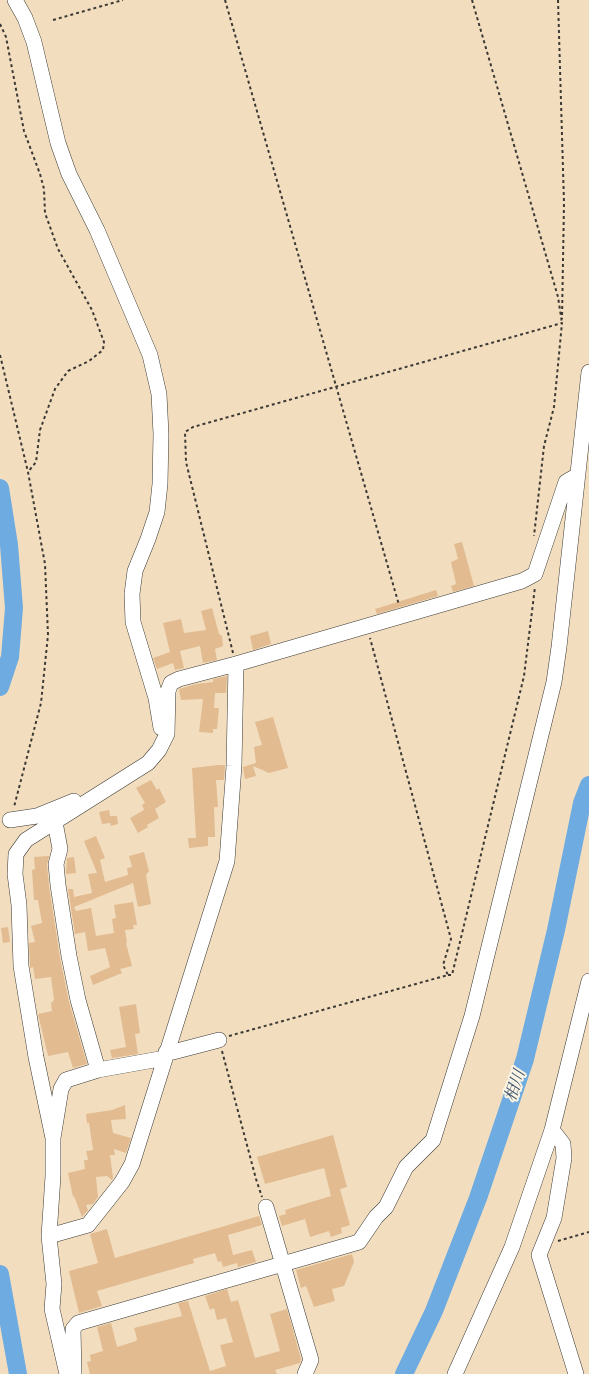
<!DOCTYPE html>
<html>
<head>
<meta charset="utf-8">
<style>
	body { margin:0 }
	canvas { display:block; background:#f2debf }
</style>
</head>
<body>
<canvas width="589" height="1374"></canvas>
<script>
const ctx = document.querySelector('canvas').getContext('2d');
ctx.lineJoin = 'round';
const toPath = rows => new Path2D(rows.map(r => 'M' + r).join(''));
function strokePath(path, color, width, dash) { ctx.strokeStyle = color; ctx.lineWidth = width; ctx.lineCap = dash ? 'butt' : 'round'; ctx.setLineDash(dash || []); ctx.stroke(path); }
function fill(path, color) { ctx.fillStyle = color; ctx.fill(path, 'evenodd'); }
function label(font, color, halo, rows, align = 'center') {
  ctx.font = font + ' "Libre Bodoni","Noto Serif JP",serif'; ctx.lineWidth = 4; ctx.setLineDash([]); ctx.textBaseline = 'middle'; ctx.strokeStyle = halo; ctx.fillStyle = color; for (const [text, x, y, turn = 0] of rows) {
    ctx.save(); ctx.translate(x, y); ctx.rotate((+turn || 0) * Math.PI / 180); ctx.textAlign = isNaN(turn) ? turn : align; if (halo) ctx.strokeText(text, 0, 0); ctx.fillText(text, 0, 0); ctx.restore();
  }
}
strokePath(toPath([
	[0,488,9,545,14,608,10,657,0,687],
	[0,1274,18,1374],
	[404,1374,434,1311,478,1198,525,1059,556,930,582,803,589,785]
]), '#6eabe0', 18);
fill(toPath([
	[462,542,474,586,453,592,451,586,456,584,451,562,458,559,454,544],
	[436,590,438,596,377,614,375,609],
	[212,608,219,634,222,636,223,646,215,649,217,660,203,663,200,646,180,651,184,668,175,670,173,663,157,669,153,658,170,652,163,623,181,619,184,633,206,630,201,611],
	[268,631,271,644,253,650,250,636],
	[227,676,226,693,215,693,214,708,219,708,217,729,213,729,213,733,199,732,203,699,181,700,179,689,196,684,213,682,213,679],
	[273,717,288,768,269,773,253,766,256,776,245,779,243,767,256,763,254,747,262,745,255,722],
	[219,765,225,765,224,780,216,780,218,807,214,807,215,835,215,837,208,837,208,846,189,848,188,838,196,838,192,768],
	[151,780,157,790,159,788,166,802,155,809,159,818,147,825,148,827,138,833,130,818,144,810,142,805,145,803,136,788],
	[109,810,110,816,117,816,118,824,111,826,110,823,102,824,99,812],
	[96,836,105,858,100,860,105,882,128,875,127,868,132,867,129,856,144,852,149,871,146,875,151,904,138,907,133,883,74,907,76,911,91,908,96,936,114,933,112,919,116,918,114,905,133,902,137,925,133,925,134,929,125,930,127,942,126,943,132,966,120,969,122,973,93,985,90,976,110,967,105,948,88,951,85,932,75,934,68,889,73,889,74,897,92,893,88,874,97,873,84,841],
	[49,856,47,865,49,886,60,958,69,1002,87,1064,73,1068,68,1052,48,1056,38,1014,52,1011,51,1003,54,1000,51,977,35,979,33,967,30,968,30,965,29,943,35,942,31,926,42,923,38,900,34,900,32,870,35,869,34,857],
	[74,857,76,873,66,874,67,858],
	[8,927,10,942,3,943,1,928],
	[136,1004,140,1033,135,1034,138,1054,112,1058,110,1050,126,1047,119,1007],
	[125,1105,126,1119,111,1120,113,1133,131,1138,126,1153,114,1149,115,1155,110,1155,113,1178,112,1180,107,1176,96,1177,98,1197,93,1204,86,1205,88,1210,82,1217,74,1196,73,1197,68,1173,85,1169,84,1160,88,1160,86,1151,93,1150,89,1123,87,1123,86,1114,112,1110],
	[333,1135,347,1187,340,1189,350,1225,341,1228,342,1233,331,1237,329,1231,310,1237,305,1219,282,1226,279,1216,286,1214,285,1210,331,1196,324,1168,265,1184,257,1157],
	[259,1216,262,1225,228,1235,233,1255,252,1250,256,1262,238,1267,237,1263,223,1267,221,1261,218,1262,215,1253,193,1259,194,1263,97,1291,102,1306,79,1313,69,1271,98,1263,90,1234,107,1229,115,1258],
	[352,1254,354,1262,344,1286,332,1289,335,1301,314,1307,306,1286,301,1288,296,1270],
	[227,1289,231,1302,238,1300,255,1358,280,1351,270,1314,287,1309,301,1359,300,1363,275,1370,277,1374,90,1374,87,1362,91,1361,90,1355,103,1351,97,1327,111,1323,117,1347,136,1341,137,1339,134,1328,182,1316,178,1303,188,1301,210,1371,226,1366,220,1345,233,1342,226,1318,217,1320,214,1308,210,1310,205,1296]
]), '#e2bb91');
const minor = toPath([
	[15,0,25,18,34,42,58,143,69,174,97,230,150,355,159,394,161,434,160,484,157,512,148,539,135,571,132,594,133,622,156,698,161,728],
	[10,820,37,816,74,801],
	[55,822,60,849,56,864,58,885,69,956,78,1000,98,1070],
	[166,1052,173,1052,219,1040],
	[552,1130,563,1144,564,1158,554,1218,539,1255,576,1374],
	[53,1138,36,1057,21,966,19,905,15,874,16,854,26,840,148,763,159,750,167,734,168,691,171,683,179,679,236,664,522,581,535,574,566,482,578,475],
	[266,1207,311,1360,305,1374],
	[49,1236,88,1225,122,1182,132,1164,227,861,234,766,236,664],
	[67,1374,52,1309,54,1284,49,1236,53,1176,53,1138,61,1089,66,1080,98,1070,165,1058],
	[74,1374,73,1329,78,1323,359,1242,376,1217,386,1207,406,1167,433,1140,472,1016,554,682,559,647,589,372],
	[455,1374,512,1247,552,1130,589,981]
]);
strokePath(minor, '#3c3934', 16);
strokePath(toPath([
	[225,0,399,605],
	[472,0,558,297,562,323],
	[558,0,564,203,562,319],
	[53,20,123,0],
	[0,24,6,37,24,131,40,174,44,189,45,213,58,249,92,310,104,342,103,350,89,361,68,371,55,389,40,430,36,462,28,472],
	[0,355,28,472,45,564,48,635,41,703,14,807],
	[233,653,186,462,185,432,193,427,562,323,554,407,544,446,534,536],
	[448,975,452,975,524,676,535,587],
	[229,1036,448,975,443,965,451,939,370,638],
	[222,1051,256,1179,262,1197],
	[558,1241,589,1232]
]), '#3c3934', 2, [3, 3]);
strokePath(minor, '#fff', 15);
label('italic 16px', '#3d556a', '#fcf5e5', [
	["相川",516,1086,-71]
]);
</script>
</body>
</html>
